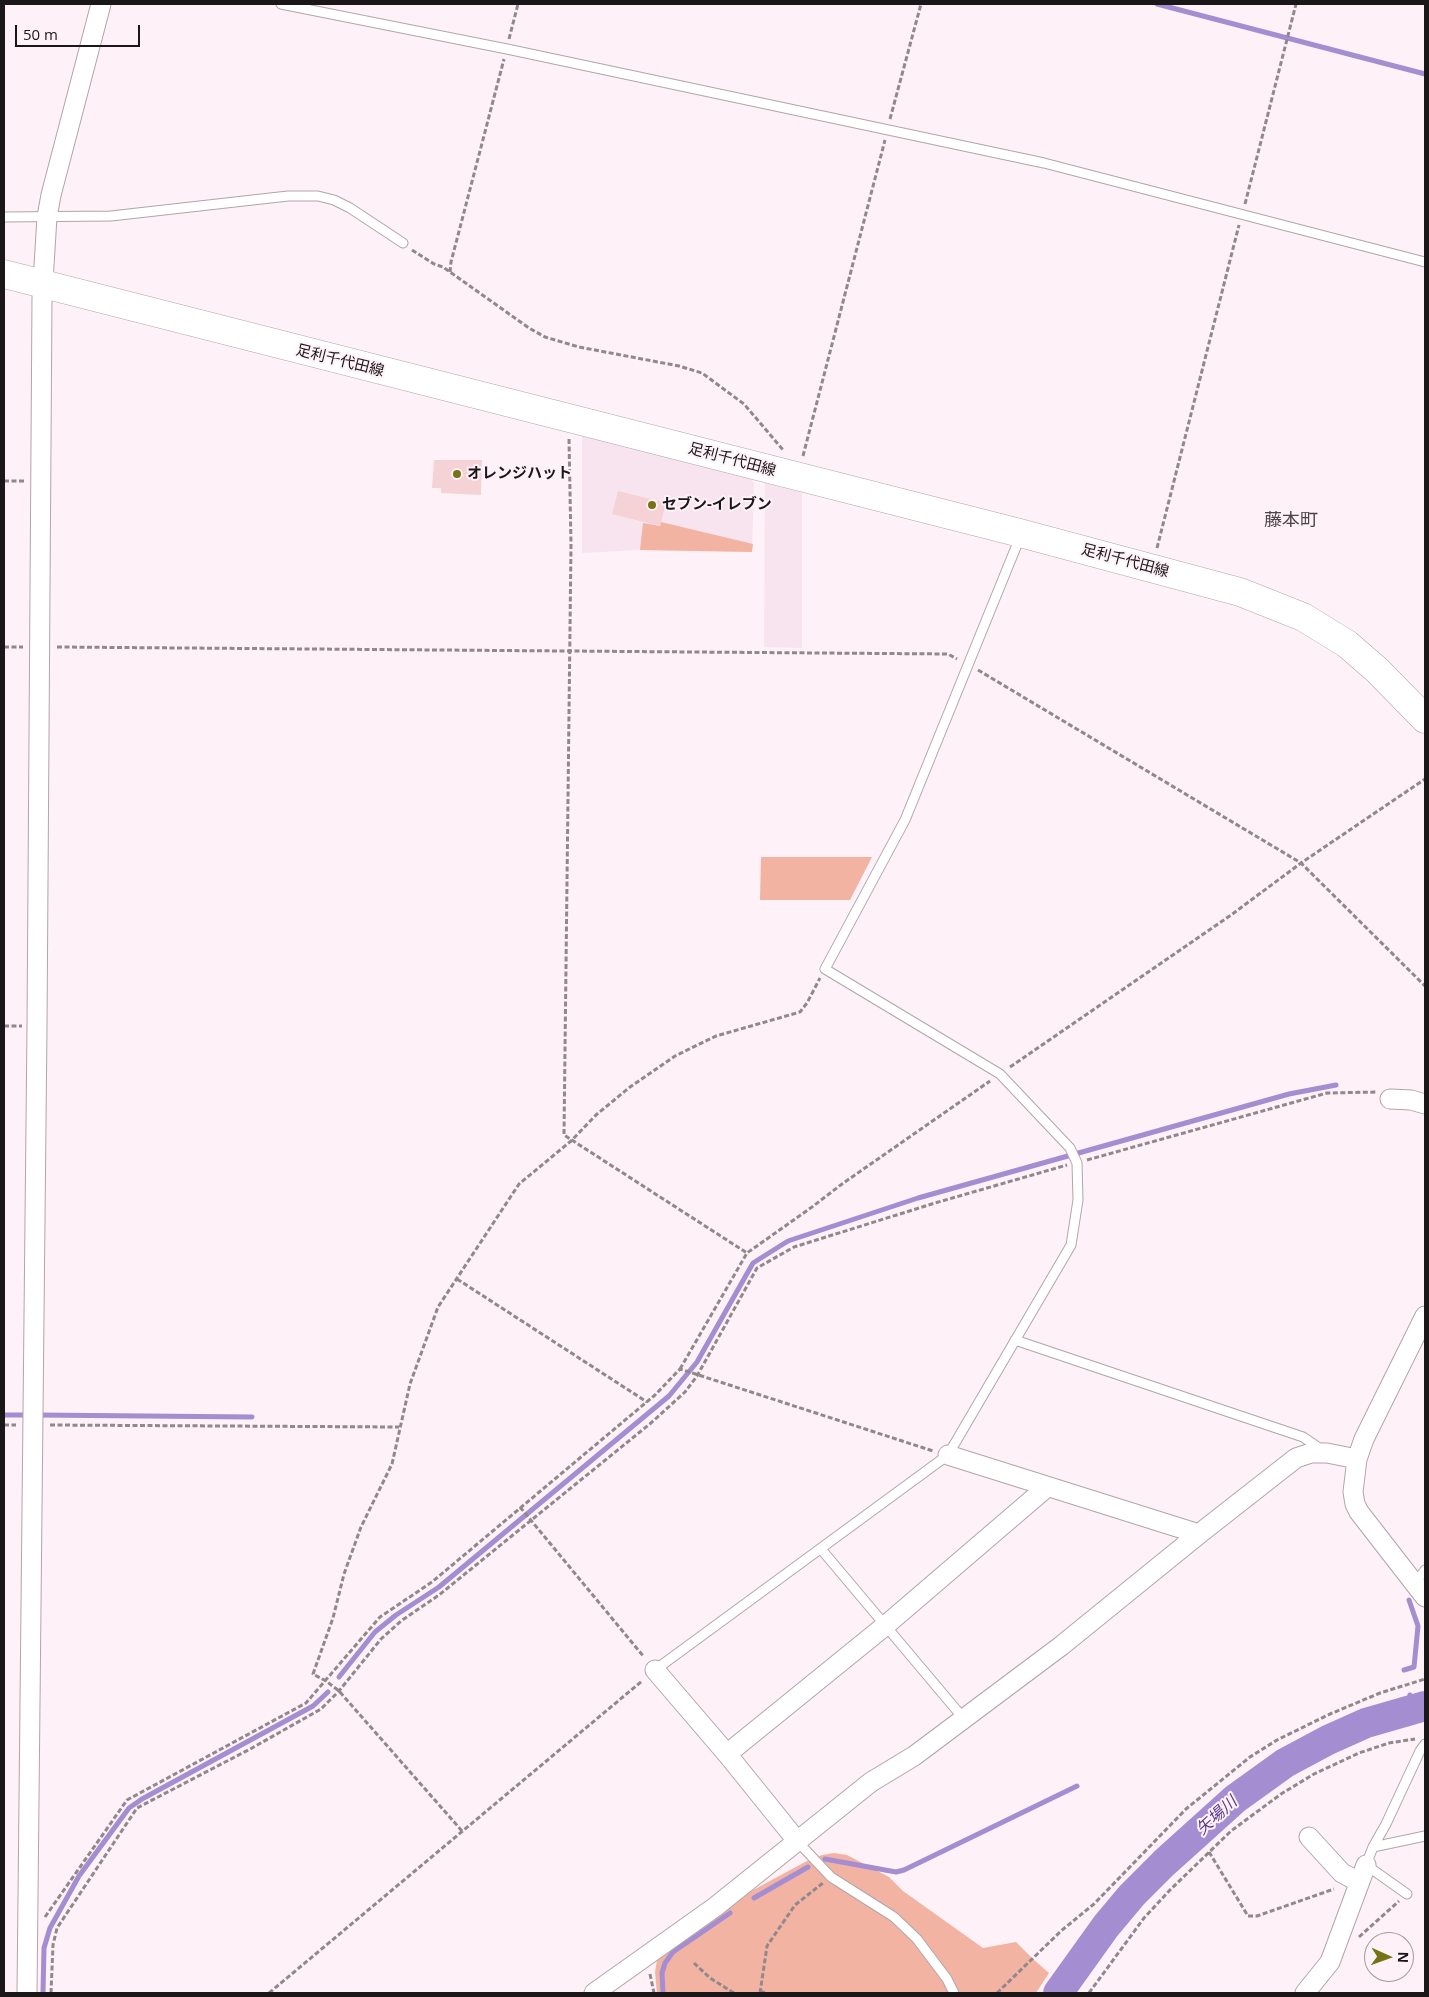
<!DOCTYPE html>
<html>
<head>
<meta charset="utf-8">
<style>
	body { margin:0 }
	#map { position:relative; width:1429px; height:1997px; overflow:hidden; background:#fef1f7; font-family:"Open Sans",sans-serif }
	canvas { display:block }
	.frame { position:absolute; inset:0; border:5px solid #1b1618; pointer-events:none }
	.north { position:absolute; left:1364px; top:1932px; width:50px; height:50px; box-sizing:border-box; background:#fef1f7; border:1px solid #a3999e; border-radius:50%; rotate:92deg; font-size:14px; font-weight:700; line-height:20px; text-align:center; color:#1b1618 }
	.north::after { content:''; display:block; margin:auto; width:18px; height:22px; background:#777215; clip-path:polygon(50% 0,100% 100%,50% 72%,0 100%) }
	.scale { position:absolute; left:15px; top:25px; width:125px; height:22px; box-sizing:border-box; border:2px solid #1b1618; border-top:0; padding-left:6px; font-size:15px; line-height:18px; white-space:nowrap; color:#1b1618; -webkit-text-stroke:4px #fef1f7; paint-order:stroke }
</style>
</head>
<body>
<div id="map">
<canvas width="1429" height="1997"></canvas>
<div class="frame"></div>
<div class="north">N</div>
<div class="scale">50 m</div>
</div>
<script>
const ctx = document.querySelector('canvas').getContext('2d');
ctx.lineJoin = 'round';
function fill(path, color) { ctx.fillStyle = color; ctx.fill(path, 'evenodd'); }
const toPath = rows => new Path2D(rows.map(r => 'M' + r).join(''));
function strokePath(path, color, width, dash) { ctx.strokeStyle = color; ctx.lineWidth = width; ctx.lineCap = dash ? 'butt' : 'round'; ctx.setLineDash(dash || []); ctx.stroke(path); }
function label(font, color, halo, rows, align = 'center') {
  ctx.font = font + ' "Open Sans","Noto Sans JP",sans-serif'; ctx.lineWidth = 4; ctx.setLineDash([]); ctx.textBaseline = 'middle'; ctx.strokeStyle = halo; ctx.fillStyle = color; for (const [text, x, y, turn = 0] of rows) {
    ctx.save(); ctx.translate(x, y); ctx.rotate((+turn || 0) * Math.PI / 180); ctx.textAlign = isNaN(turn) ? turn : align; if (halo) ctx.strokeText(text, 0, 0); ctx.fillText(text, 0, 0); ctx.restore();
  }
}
fill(toPath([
	[582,435,751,479,754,483,752,552,640,550,582,553],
	[765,483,802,493,802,648,764,647]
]), '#f8e4ee');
fill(toPath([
	[661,522,753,544,752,552,640,550,643,523,660,526],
	[761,857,872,857,850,900,760,900],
	[834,1853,847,1855,889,1877,903,1891,983,1948,1016,1942,1033,1959,1049,1973,1036,1993,657,1993,655,1972,657,1960,742,1896,807,1861,822,1855]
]), '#f3b3a3');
strokePath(toPath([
	[1157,4,1425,74],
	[4,1415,29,1415],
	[37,1415,252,1417],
	[1404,1670,1414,1667,1418,1626,1409,1600],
	[339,1677,375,1632,396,1615,439,1587,669,1396,697,1362,753,1263,788,1241,918,1198,1289,1094,1336,1085],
	[1410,1695,1414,1709],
	[825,1859,896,1872,904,1870,1077,1786],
	[754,1898,808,1867],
	[43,1993,44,1948,50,1928,79,1876,129,1808,142,1799,313,1706,328,1692],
	[663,1993,662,1973,665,1963,673,1952,730,1913]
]), '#a48dd0', 5);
strokePath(toPath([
	[1058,1993,1106,1926,1132,1895,1164,1863,1235,1799,1285,1763,1328,1740,1366,1723,1425,1706]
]), '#a48dd0', 30);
fill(toPath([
	[434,460,482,460,481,495,441,493,441,488,432,488],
	[618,491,666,503,660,526,612,514]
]), '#f5d2d6');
const service = toPath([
	[281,4,507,49,1044,163,1425,262],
	[4,217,111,216,288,196,318,196,334,200,350,208,403,243],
	[1015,1340,1303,1437,1322,1450],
	[821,1549,964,1719],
	[1415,1583,1425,1570],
	[655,1670,948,1455,1071,1245,1078,1200,1077,1163,1070,1148,1000,1074,825,969,905,820,1016,547,1019,537],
	[798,1842,831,1877,894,1917,917,1939,947,1979,954,1993],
	[1373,1847,1425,1836],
	[1407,1894,1366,1865,1373,1847,1386,1824,1420,1751,1425,1744]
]);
const minor = toPath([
	[1390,1099,1411,1100,1425,1104],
	[1425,1316,1364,1439,1357,1459,1353,1492,1355,1504,1359,1512,1425,1597],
	[948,1455,1199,1534],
	[655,1670,727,1754,798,1842],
	[727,1754,886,1625,1047,1487],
	[1309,1837,1342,1873,1359,1882],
	[27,1993,37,1027,42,298,47,217,51,195,101,4],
	[594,1993,715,1907,871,1782,914,1756,1061,1646,1199,1534,1296,1458,1311,1453,1327,1453,1357,1459],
	[1305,1993,1330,1962,1366,1865]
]);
const primary = toPath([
	[4,274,1020,533,1240,592,1303,617,1347,644,1377,670,1425,719]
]);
strokePath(service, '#b1a5aa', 11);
strokePath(minor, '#b1a5aa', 21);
strokePath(primary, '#b1a5aa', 29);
strokePath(toPath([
	[509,39,518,4],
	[890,119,921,4],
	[1245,204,1296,4],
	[412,250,434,264,443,267,529,328,545,337,579,347,679,366,702,373,744,404,784,451],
	[450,272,451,262,504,59],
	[569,439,571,545,564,1135,747,1253],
	[803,456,885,140],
	[4,481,25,481],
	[1157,548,1239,225],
	[4,647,23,647],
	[57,647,948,654,957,659],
	[978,670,1301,863,1425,986],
	[4,1026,22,1026],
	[1010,1067,1231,915,1301,863,1425,779],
	[1087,1160,1327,1093,1377,1092],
	[457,1279,647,1402],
	[680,1369,747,1253,812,1207,842,1184,990,1081],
	[4,1425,16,1425],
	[50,1425,399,1427],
	[520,1507,644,1657],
	[462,1831,339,1691,326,1681,313,1674,333,1618,344,1574,361,1527,392,1464,410,1384,438,1307,519,1184,571,1141,596,1115,630,1087,675,1056,716,1036,800,1012,807,1003,820,978],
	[1209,1852,1248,1916,1257,1916,1334,1889],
	[45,1917,127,1800,306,1703,380,1617,432,1582,655,1395,680,1369,933,1451],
	[1359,1937,1399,1901],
	[694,1963,710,1978,734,1993],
	[650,1974,654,1993],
	[761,1991,765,1993],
	[51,1993,53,1945,57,1928,137,1808,252,1748,321,1709,339,1691,381,1639,401,1621,439,1595,651,1423,685,1392,697,1376,757,1268,794,1247,935,1203,1067,1165],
	[269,1993,642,1681],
	[760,1993,767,1946,795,1905,823,1883],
	[997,1993,1061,1931,1094,1904,1186,1809,1250,1757,1277,1740,1330,1714,1380,1693,1425,1679],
	[1089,1993,1144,1918,1170,1890,1231,1831,1281,1794,1314,1774,1359,1753,1389,1743,1415,1739]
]), '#91888c', 3, [5, 2.5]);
strokePath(service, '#fff', 9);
strokePath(minor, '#fff', 19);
strokePath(primary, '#fff', 28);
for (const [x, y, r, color] of [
	[457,474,5,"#777215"],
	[652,505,5,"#777215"]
]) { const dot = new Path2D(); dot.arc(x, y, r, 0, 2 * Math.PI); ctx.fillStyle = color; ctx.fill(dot); strokePath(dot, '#fef1f7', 2); }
label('15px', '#1b1618', '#fef1f7', [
	["足利千代田線",340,361,14],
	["足利千代田線",732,460,15],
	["足利千代田線",1125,561,15]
]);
label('bold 15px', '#1b1618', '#fef1f7', [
	["オレンジハット",467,474],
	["セブン-イレブン",662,505]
], 'left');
label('italic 16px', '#5a3a8b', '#fef1f7', [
	["矢場川",1217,1816,-42]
]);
label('18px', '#4d4348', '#fef1f7', [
	["藤本町",1291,521]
]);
</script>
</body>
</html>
